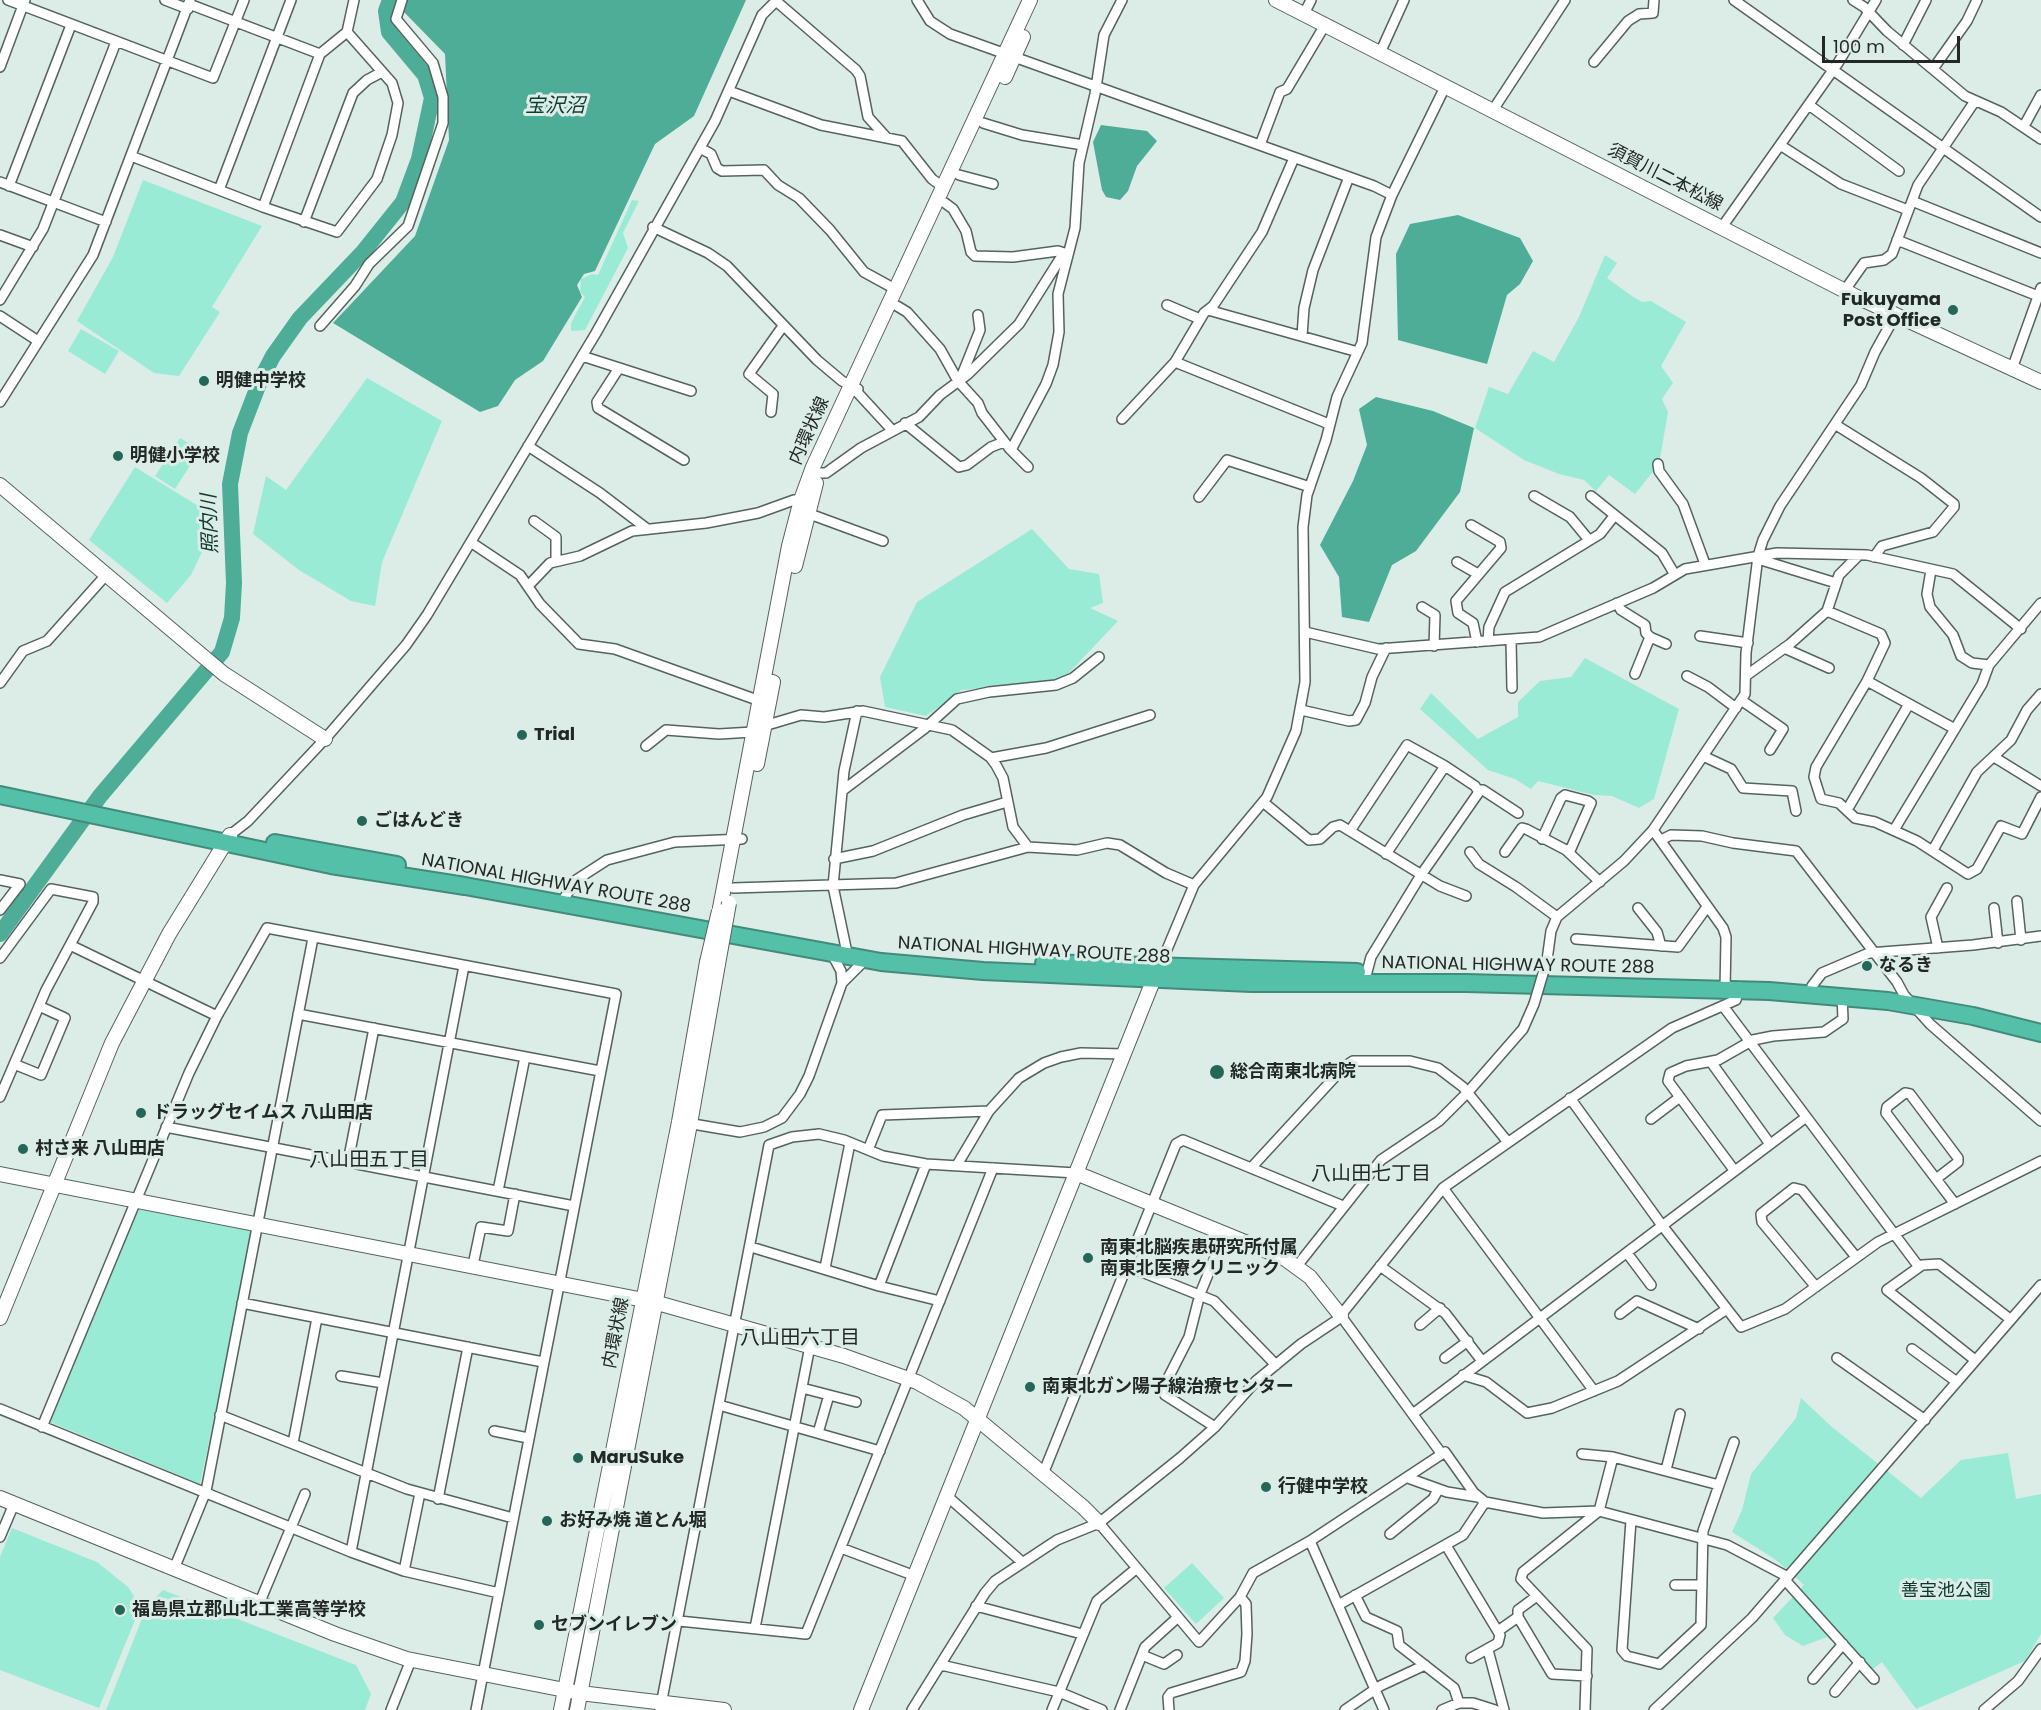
<!DOCTYPE html>
<html>
<head>
<meta charset="utf-8">
<style>
	body { margin:0 }
	#map { position:relative; width:2041px; height:1710px; overflow:hidden; background:#dcece7; font-family:Poppins,sans-serif }
	canvas { display:block }
	.scale { position:absolute; left:1822px; top:36px; width:138px; height:27px; box-sizing:border-box; border:3px solid #222826; border-top:0; padding-left:8px; font-size:18px; line-height:21px; white-space:nowrap; color:#222826; -webkit-text-stroke:4px #dcece7; paint-order:stroke }
</style>
</head>
<body>
<div id="map">
<canvas width="2041" height="1710"></canvas>
<div class="scale">100 m</div>
</div>
<script>
const ctx = document.querySelector('canvas').getContext('2d');
ctx.lineJoin = 'round';
function fill(path, color) { ctx.fillStyle = color; ctx.fill(path, 'evenodd'); }
const toPath = rows => new Path2D(rows.map(r => 'M' + r).join(''));
function strokePath(path, color, width, dash) { ctx.strokeStyle = color; ctx.lineWidth = width; ctx.lineCap = dash ? 'butt' : 'round'; ctx.setLineDash(dash || []); ctx.stroke(path); }
function label(font, color, halo, rows, align = 'center') {
  ctx.font = font + ' Poppins,"Noto Sans JP",sans-serif'; ctx.lineWidth = 6; ctx.setLineDash([]); ctx.textBaseline = 'middle'; ctx.strokeStyle = halo; ctx.fillStyle = color; for (const [text, x, y, turn = 0] of rows) {
    ctx.save(); ctx.translate(x, y); ctx.rotate((+turn || 0) * Math.PI / 180); ctx.textAlign = isNaN(turn) ? turn : align; if (halo) ctx.strokeText(text, 0, 0); ctx.fillText(text, 0, 0); ctx.restore();
  }
}
fill(toPath([
	[143,180,262,226,212,307,220,312,179,376,154,373,77,321,113,257],
	[632,200,639,201,623,233,628,248,585,330,571,331,571,323,585,297,580,292,581,279,592,274,598,275],
	[1605,255,1617,263,1607,278,1632,296,1642,302,1651,301,1686,322,1661,366,1673,383,1662,399,1668,412,1659,464,1635,494,1609,475,1596,491,1584,480,1559,474,1524,460,1475,428,1489,387,1508,394,1533,351,1554,362,1579,317],
	[81,329,119,351,105,374,68,351],
	[367,378,442,421,382,562,375,606,351,601,299,570,253,534,266,476,286,490],
	[180,438,200,450,175,489,155,476],
	[135,467,200,507,202,552,191,575,167,603,89,540],
	[1032,529,1069,569,1099,574,1103,603,1090,608,1118,621,1063,679,962,690,926,716,885,707,880,677,917,602],
	[1585,658,1679,709,1654,799,1639,808,1612,796,1594,795,1538,781,1531,789,1515,779,1488,770,1420,709,1431,693,1478,739,1518,717,1518,702,1540,681,1571,677],
	[137,1209,254,1229,200,1484,50,1422],
	[1801,1398,1832,1427,1921,1498,1961,1460,2008,1453,2016,1499,2041,1494,2041,1634,2025,1661,1916,1709,1882,1662,1869,1672,1827,1637,1803,1646,1785,1635,1773,1618,1804,1585,1776,1560,1732,1532,1742,1510,1751,1474,1796,1418],
	[12,1528,97,1562,128,1587,135,1598,137,1615,99,1708,0,1670,0,1557],
	[1192,1563,1224,1598,1196,1624,1164,1588],
	[163,1590,356,1665,371,1694,365,1710,106,1710,147,1606]
]), '#9aebd5');
fill(toPath([
	[407,0,746,0,694,116,655,144,595,271,584,274,577,285,582,297,543,361,515,380,498,406,480,412,333,323,415,236,449,140,445,54,403,11],
	[1101,125,1147,131,1157,141,1137,166,1128,191,1120,200,1106,197,1102,190,1093,142],
	[1458,215,1520,238,1533,261,1520,284,1507,295,1487,364,1398,340,1396,254,1410,224],
	[1376,397,1433,411,1474,428,1460,492,1416,551,1392,565,1369,622,1342,617,1339,577,1320,545,1353,481,1367,445,1359,409]
]), '#4ead97');
strokePath(toPath([
	[0,934,100,796,222,652,232,618,234,583,230,484,240,433,260,381,273,356,300,318,363,252,403,202,419,159,432,98,425,75,389,32,386,11,390,0]
]), '#4ead97', 16);
const street = toPath([
	[8,0,213,78,244,0],
	[165,0,188,9],
	[917,0,930,21,950,34,1374,186,1392,195],
	[1734,0,2041,217],
	[1853,0,1864,7,1887,31,1965,96,2001,112,2041,139],
	[776,1,856,70,860,76,868,117,886,137],
	[189,4,320,54,347,32],
	[1304,14,1311,0],
	[1903,45,1926,0],
	[1380,53,1404,0],
	[1594,62,1628,21,1639,14,1653,13,1654,0],
	[0,67,25,0],
	[1933,69,1967,21,1977,0],
	[729,91,821,125,902,141,932,179,943,187],
	[1809,105,1899,171],
	[1493,110,1565,0],
	[983,123,1022,135,1083,145],
	[2024,126,2041,95],
	[1260,145,1280,92,1287,89,1325,25],
	[1780,145,1841,184,1908,210],
	[700,148,711,154,717,168,722,171,764,170,778,185,799,198,830,230,864,272,895,289],
	[131,156,263,207,337,232,377,179,392,135,398,103,392,83,347,32,354,0],
	[959,175,993,184],
	[0,182,106,222],
	[9,186,71,25],
	[219,190,291,0],
	[1912,201,2041,253],
	[945,203,953,209,966,231,971,252,975,256,1013,257,1058,251,1068,254],
	[263,207,320,54],
	[304,222,353,93,367,80,382,72],
	[653,227,708,253,727,266,817,360,842,381,858,389],
	[1722,227,1838,63,1876,0],
	[0,235,33,247],
	[1897,240,2038,296],
	[1845,290,1864,263,1884,260,1892,254,1918,185,1975,101],
	[0,300,43,229,116,42],
	[1167,305,1200,319],
	[897,306,907,312,940,349,958,381,978,403,982,413,1010,449,1028,467],
	[1208,310,1358,352],
	[0,316,38,341],
	[320,326,355,286,369,264,408,226,443,123,443,97,433,63,396,19,402,0],
	[1302,336,1304,308,1313,270,1349,177],
	[582,356,691,391],
	[1175,362,1329,424],
	[619,368,597,402,598,408,684,460],
	[2012,369,2041,288],
	[960,380,980,330,978,315],
	[857,392,892,430],
	[0,402,93,255,190,0],
	[771,412,773,394,749,374,783,326],
	[1122,419,1175,362,1204,313,1213,306,1262,232,1294,158],
	[905,423,959,467,967,465,991,447,1004,442],
	[1836,425,1921,478,1954,504,1954,507,1933,532,1882,546,1874,557],
	[528,446,600,493,646,528],
	[1011,450,1046,384,1053,365,1059,332,1058,294,1075,228,1079,163,1095,94,1104,35,1122,0],
	[1658,464,1659,471,1683,504,1705,564],
	[819,473,826,473,861,448,919,417,940,395,967,375,1019,324,1060,259,1066,258],
	[1534,496,1570,517,1589,540],
	[1591,496,1662,553,1675,575],
	[1199,497,1227,460,1310,487],
	[807,513,883,541],
	[534,521,556,537,556,560],
	[1471,525,1500,542,1501,548,1456,601,1458,613,1473,623,1477,642],
	[472,543,520,575,540,604,579,644,615,649,760,701],
	[1758,559,1836,583],
	[1457,562,1478,574],
	[1931,570,1927,594,1930,607,1953,635,1961,656,1972,663,1989,665,2041,603],
	[528,586,550,563,580,556,632,531,706,523,758,513,794,500,805,501],
	[1617,603,1621,610,1645,625,1646,633,1650,637,1666,644],
	[1422,607,1435,615,1434,646],
	[1827,611,1881,634,1885,643,1867,681,1816,767,1814,777,1821,799,1839,803,1855,818,1875,822,1917,841,1968,874,1977,869,2001,826,2022,834,2041,797],
	[1305,632,1378,649,1539,637,1653,588,1685,569,1777,553,1867,555,1953,574,2021,629],
	[1700,636,1748,643],
	[1511,640,1512,688],
	[1488,641,1489,627,1505,592,1600,534,1614,516],
	[1784,648,1829,668],
	[1635,674,1650,637],
	[1747,675,1790,644,1827,611,1839,575,1857,557],
	[1687,676,1708,687,1736,708],
	[1867,681,1955,729],
	[0,683,23,651,47,641,106,575],
	[1741,700,1783,729,1770,750],
	[1301,710,1349,721,1356,720,1365,703,1372,677,1386,648],
	[764,726,801,715,824,717,863,711,952,730,990,757,996,765,1003,778,1013,827,1028,847],
	[646,746,666,730,719,734,753,732],
	[1703,756,1731,769,1743,788,1792,791,1796,811],
	[1994,757,2041,786],
	[991,758,1046,748,1150,715],
	[1478,790,1483,790,1518,813],
	[842,791,924,729,957,699,989,692,1056,685,1073,678,1099,657],
	[1263,802,1309,840,1320,839,1333,827,1340,825,1440,886,1466,896],
	[1847,810,1909,704],
	[1653,830,1723,928,1726,937,1725,990],
	[1894,830,1982,684,1989,665],
	[1350,831,1407,745,1445,766,1475,786,1479,792,1421,875,1371,957,1367,972],
	[230,835,248,821,325,739,406,645,427,615,596,333,715,121,762,15,777,0],
	[1542,839,1561,798,1565,795,1588,801,1591,803,1569,853],
	[1661,840,1671,835,1702,836,1733,843,1796,851,1897,982,1904,995,1930,1024,2041,1121],
	[1933,850,1977,772,2011,740,2027,710,2041,694],
	[1470,852,1479,864,1516,887,1557,917],
	[1505,852,1522,828,1526,829,1566,850,1600,882],
	[1386,854,1445,766],
	[834,859,873,851,963,815,1007,802],
	[0,880,20,884,0,910],
	[733,888,896,883,1028,847,1077,850,1107,843,1120,845,1166,873,1194,885],
	[2017,901,2021,940],
	[564,905,565,897,576,880,607,860,675,842,742,839],
	[1638,908,1657,932,1661,946],
	[1994,908,1998,943],
	[1576,939,1678,947,1707,907],
	[70,945,217,1016],
	[846,948,833,886,844,771,857,711],
	[1938,948,1931,917,1947,888],
	[832,954,841,971,842,983],
	[0,958,51,889,93,897,93,902,46,990,0,1097],
	[1547,960,1551,931,1557,917,1624,861,1653,830,1745,694,1746,653,1758,556,1763,540,1780,506,1861,385,1875,352,1895,316],
	[1160,966,1194,885,1267,797,1296,731,1305,682,1303,527,1307,495,1326,440,1337,397,1362,343,1376,237,1392,195,1445,87],
	[1812,986,1822,973,1869,953,1973,945,2041,936],
	[1723,1006,1919,1267],
	[298,1014,600,1071],
	[1711,1062,1770,1144],
	[14,1064,41,1075,65,1018,39,1006],
	[1570,1098,1661,1224,1741,1327,1785,1309,1878,1242,2041,1161],
	[1651,1119,1680,1097],
	[687,1123,740,1132,764,1127,782,1118,800,1094,809,1076,842,983,865,960],
	[166,1127,574,1206],
	[868,1150,882,1115,989,1111],
	[348,1162,374,1028],
	[957,1165,989,1111,1019,1078,1044,1063,1061,1057,1081,1053,1125,1054],
	[1734,1170,1668,1081,1670,1073,1686,1066,1718,1060,1753,1040,1773,1036,1824,1032,1843,1019,1842,996],
	[1936,1179,1958,1162,1958,1158,1910,1094,1905,1093,1887,1107,1886,1113,1936,1179,1955,1204],
	[1443,1188,1594,1391],
	[498,1191,525,1057],
	[1343,1206,1251,1168,1344,1067,1353,1061,1410,1061,1438,1068,1463,1087,1507,1141],
	[751,1247,879,1286,940,1301],
	[1627,1253,1651,1285],
	[473,1265,481,1227,508,1231,515,1194],
	[1127,1266,1214,1301,1276,1365],
	[1297,1266,1381,1160,1439,1121,1468,1092,1523,1029,1534,1004],
	[1380,1266,1445,1313,1482,1361],
	[825,1268,850,1143],
	[879,1286,926,1164],
	[1816,1287,1762,1222,1761,1214,1794,1188,1802,1190,1856,1257],
	[242,1303,543,1362],
	[1620,1314,1637,1301,1699,1329],
	[1341,1316,1441,1453],
	[1420,1325,1440,1308],
	[1912,1349,1957,1382],
	[1445,1358,1468,1341],
	[1837,1358,1925,1420],
	[1975,1360,1887,1290,1922,1265,1939,1264,2010,1319],
	[1463,1375,1486,1382,1527,1413,1552,1408,1618,1381,1727,1309],
	[341,1376,383,1383],
	[802,1388,856,1402],
	[719,1405,880,1451],
	[0,1409,351,1552,404,1571,499,1593],
	[1414,1413,1805,1118],
	[220,1415,407,1489,513,1518],
	[42,1427,189,1073,217,1016,267,928,616,994,476,1710],
	[1215,1427,1165,1395,1163,1388,1189,1337,1200,1294,1225,1233],
	[494,1431,528,1438],
	[818,1433,829,1395],
	[293,1443,317,1318],
	[1582,1454,1613,1457],
	[1666,1470,1680,1414],
	[1043,1474,1176,1144,1183,1140,1251,1168],
	[1408,1478,1447,1492,1478,1497],
	[947,1496,1022,1562],
	[438,1499,468,1347],
	[1631,1520,1622,1650,1627,1656,1659,1664,1701,1625,1703,1531,1734,1442],
	[1099,1523,1199,1642,1240,1597,1253,1573,1310,1541,1445,1452,1474,1493,1485,1502,1543,1513,1599,1511,1727,1545,1788,1577],
	[1390,1534,1433,1499,1438,1490],
	[0,1537,14,1504],
	[1310,1541,1384,1710],
	[1447,1547,1500,1635,1498,1643,1471,1658],
	[841,1548,915,1576],
	[351,1552,464,966],
	[174,1569,206,1491,313,938],
	[404,1571,420,1493],
	[1785,1580,1874,1679],
	[1675,1585,1702,1585],
	[1355,1595,1366,1617,1397,1631,1399,1645,1454,1688,1459,1703],
	[259,1604,305,1494],
	[1340,1604,1463,1535,1485,1502],
	[976,1606,1082,1634],
	[1518,1617,1552,1674,1587,1676],
	[679,1621,806,1634,993,1168],
	[755,1628,810,1346],
	[1498,1631,1518,1617,1518,1610,1537,1596],
	[1488,1650,1504,1710],
	[1142,1655,1164,1664,1177,1655],
	[941,1665,1059,1692,1102,1710],
	[1813,1679,1843,1644],
	[1835,1692,1860,1662],
	[391,1710,411,1660],
	[660,1710,769,1145,792,1137,819,1134,844,1140,883,1156,926,1164,1076,1173],
	[912,1710,985,1593,995,1581,1057,1540,1099,1523,1180,1458,1215,1427,1256,1381,1301,1344,1337,1320,1443,1188,1672,1028,1736,1000,1739,987],
	[1052,1710,1097,1601,1137,1568],
	[1120,1710,1145,1647,1177,1618],
	[1169,1710,1168,1697,1171,1693,1241,1672,1245,1661,1247,1634,1246,1604,1240,1597],
	[1345,1710,1380,1686,1425,1665],
	[1442,1710,1459,1703,1473,1703,1495,1710],
	[1585,1710,1587,1649,1521,1579,1523,1572,1599,1511,1613,1457,1719,1485],
	[1654,1710,1752,1618,2041,1285],
	[1984,1710,2018,1681,2041,1649]
]);
const secondary = toPath([
	[1276,0,1857,297,2041,382],
	[1005,77,1023,37],
	[0,485,224,674,325,739],
	[795,566,816,483],
	[757,764,773,682],
	[720,908,789,546,801,500,813,467,1030,0],
	[1076,1173,1284,1258,1310,1277,1341,1316],
	[0,1174,654,1302,844,1356,917,1382,964,1408,1083,1507,1099,1523],
	[0,1318,112,1043,169,934,230,835],
	[0,1498,335,1634,407,1659,580,1693,724,1710],
	[561,1710,679,1122,707,962],
	[577,1710,690,1124,718,964],
	[861,1710,1157,971]
]);
const highway = toPath([
	[0,795,331,865,465,886,881,962,983,971,1251,983,1466,983,1769,991,1888,1001,1973,1016,2041,1033],
	[275,843,397,865],
	[1044,963,1357,972]
]);
strokePath(street, '#55635f', 12);
strokePath(secondary, '#55635f', 16);
strokePath(highway, '#428b7a', 20);
strokePath(street, '#fff', 9);
strokePath(secondary, '#fff', 14);
strokePath(highway, '#54c0a7', 16);
const streetBridge = toPath([
	[1534,1004,1547,960]
]);
const secondaryBridge = toPath([
	[707,962,719,911],
	[718,964,729,903]
]);
strokePath(streetBridge, '#55635f', 12, []);
strokePath(secondaryBridge, '#55635f', 16, []);
strokePath(streetBridge, '#fff', 9);
strokePath(secondaryBridge, '#fff', 14);
for (const [x, y, r, color] of [
	[1953,310,6,"#246758"],
	[204,381,6,"#246758"],
	[118,456,6,"#246758"],
	[522,735,6,"#246758"],
	[362,821,6,"#246758"],
	[1867,966,6,"#246758"],
	[1217,1072,8,"#246758"],
	[141,1113,6,"#246758"],
	[23,1149,6,"#246758"],
	[1088,1258,6,"#246758"],
	[1030,1387,6,"#246758"],
	[578,1458,6,"#246758"],
	[1266,1487,6,"#246758"],
	[547,1521,6,"#246758"],
	[120,1610,6,"#246758"],
	[539,1625,6,"#246758"]
]) { const dot = new Path2D(); dot.arc(x, y, r, 0, 2 * Math.PI); ctx.fillStyle = color; ctx.fill(dot); strokePath(dot, '#dcece7', 2); }
label('18px', '#222826', '#dcece7', [
	["須賀川二本松線",1665,178,27],
	["内環状線",810,431,-66],
	["NATIONAL HIGHWAY ROUTE 288",556,884,10],
	["NATIONAL HIGHWAY ROUTE 288",1034,951,3],
	["NATIONAL HIGHWAY ROUTE 288",1518,966,1],
	["内環状線",617,1333,-79]
]);
label('bold 18px', '#222826', '#dcece7', [
	["Fukuyama",1941,300,"right"],
	["Post Office",1941,321,"right"],
	["明健中学校",216,381],
	["明健小学校",130,456],
	["Trial",534,735],
	["ごはんどき",374,821],
	["なるき",1879,966],
	["総合南東北病院",1230,1072],
	["ドラッグセイムス 八山田店",153,1113],
	["村さ来 八山田店",35,1149],
	["南東北脳疾患研究所付属",1100,1248],
	["南東北医療クリニック",1100,1269],
	["南東北ガン陽子線治療センター",1042,1387],
	["MaruSuke",590,1458],
	["行健中学校",1278,1487],
	["お好み焼 道とん堀",559,1521],
	["福島県立郡山北工業高等学校",132,1610],
	["セブンイレブン",551,1625]
], 'left');
label('18px', '#09362d', '#dcece7', [
	["善宝池公園",1946,1591]
]);
label('italic 20px', '#0f3b32', '#dcece7', [
	["宝沢沼",555,107],
	["照内川",211,524,-92]
]);
label('20px', '#222826', '#dcece7', [
	["八山田五丁目",369,1161],
	["八山田七丁目",1371,1175],
	["八山田六丁目",800,1339]
]);
</script>
</body>
</html>
